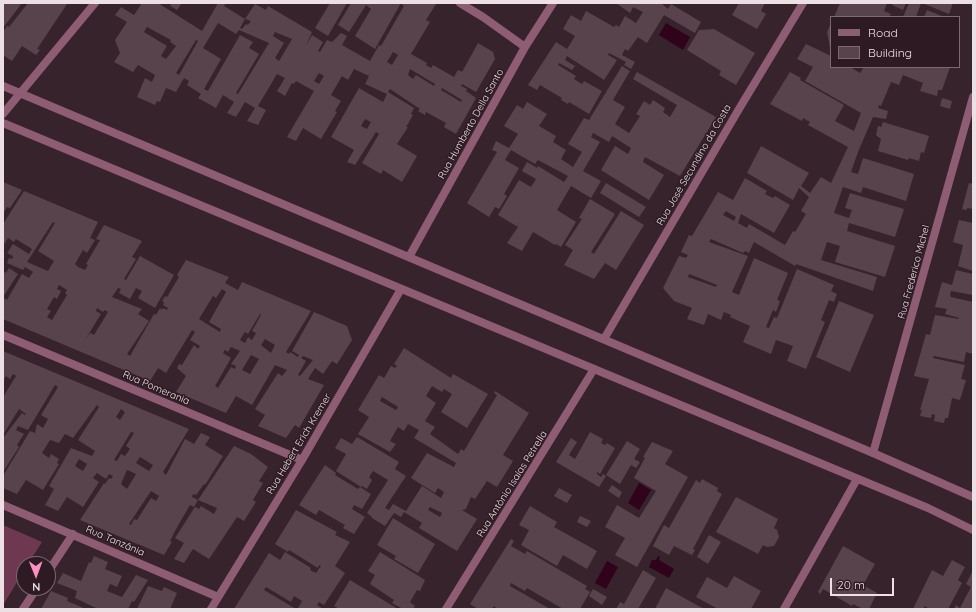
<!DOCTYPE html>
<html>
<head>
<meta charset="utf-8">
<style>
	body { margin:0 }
	#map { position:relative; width:976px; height:612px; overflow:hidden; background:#37232c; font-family:Quicksand,sans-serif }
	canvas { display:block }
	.frame { position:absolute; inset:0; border:4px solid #ede0e5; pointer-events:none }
	.legend { position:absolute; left:830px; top:16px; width:130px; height:52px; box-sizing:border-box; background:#2d1a22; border:1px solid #7a6970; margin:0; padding:5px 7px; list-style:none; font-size:12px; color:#ede0e5 }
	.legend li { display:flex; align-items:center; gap:8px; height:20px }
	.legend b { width:20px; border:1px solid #7a6970 }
	.north { position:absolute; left:16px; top:556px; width:40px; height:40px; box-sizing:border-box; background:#2d1a22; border:1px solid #7a6970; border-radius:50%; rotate:179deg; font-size:11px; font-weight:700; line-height:16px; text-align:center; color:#ede0e5 }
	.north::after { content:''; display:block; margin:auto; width:14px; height:18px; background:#fc8fc1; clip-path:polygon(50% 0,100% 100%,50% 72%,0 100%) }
	.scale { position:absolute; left:830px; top:578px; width:64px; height:18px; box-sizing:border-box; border:2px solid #ede0e5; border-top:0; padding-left:5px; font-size:12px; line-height:14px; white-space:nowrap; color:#ede0e5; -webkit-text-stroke:3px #2d1a22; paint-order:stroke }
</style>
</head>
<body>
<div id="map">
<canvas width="976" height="612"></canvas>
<div class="frame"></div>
<ul class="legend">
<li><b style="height:5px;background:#8f5d73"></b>Road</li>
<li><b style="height:11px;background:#58434c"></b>Building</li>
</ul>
<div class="north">N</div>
<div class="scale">20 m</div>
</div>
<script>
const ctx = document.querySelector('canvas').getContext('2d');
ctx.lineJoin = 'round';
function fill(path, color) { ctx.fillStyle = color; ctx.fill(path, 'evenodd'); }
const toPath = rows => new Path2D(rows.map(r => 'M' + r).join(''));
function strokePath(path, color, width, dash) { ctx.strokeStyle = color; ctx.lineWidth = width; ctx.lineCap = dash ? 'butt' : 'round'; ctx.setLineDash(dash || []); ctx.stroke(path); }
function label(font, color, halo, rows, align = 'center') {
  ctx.font = font + ' Quicksand,sans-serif'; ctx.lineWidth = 3; ctx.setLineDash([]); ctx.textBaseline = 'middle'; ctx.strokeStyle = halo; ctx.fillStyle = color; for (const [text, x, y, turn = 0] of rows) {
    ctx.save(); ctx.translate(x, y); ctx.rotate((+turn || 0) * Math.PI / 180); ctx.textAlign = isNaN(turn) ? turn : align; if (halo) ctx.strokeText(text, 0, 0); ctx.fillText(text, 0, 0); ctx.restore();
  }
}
fill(toPath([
	[3,525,42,542,28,564,24,564,24,571,3,605]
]), '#6e3851');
fill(toPath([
	[666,23,690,37,683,50,659,35],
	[639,483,651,490,639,510,628,503],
	[658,556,660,557,659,560,674,569,669,578,649,567,652,560,656,560],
	[607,561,618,567,606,589,595,583]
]), '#30021b');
fill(toPath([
	[3,3,22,3,3,28],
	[28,3,67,4,37,49,40,50,36,55,22,46,12,61,3,55,3,32,7,26,9,27],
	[142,3,158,3,202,31,218,3,226,3,224,6,245,19,255,4,266,10,268,6,312,32,306,46,312,35,323,42,318,51,320,52,327,40,332,42,341,33,347,36,342,45,370,61,379,45,381,46,404,6,402,5,403,3,435,3,436,4,426,20,430,22,411,54,427,63,426,65,431,68,433,65,454,77,458,70,462,72,478,43,493,52,495,59,476,92,462,84,461,86,467,89,466,91,476,98,456,134,444,127,446,123,426,112,425,115,418,111,420,109,390,89,388,92,414,108,411,114,413,115,406,127,408,127,397,144,417,156,402,182,383,170,381,174,362,163,379,134,376,132,355,165,347,162,354,150,331,137,359,88,383,102,387,94,365,84,369,76,354,69,348,80,342,76,331,95,341,101,335,111,337,112,321,139,303,128,296,141,287,137,314,91,296,81,294,84,292,83,285,96,277,91,285,78,277,74,258,106,266,110,258,125,247,121,255,108,245,102,236,117,227,113,234,102,223,95,216,108,198,98,201,94,187,85,189,81,184,78,176,92,166,88,160,102,157,101,155,105,137,97,145,78,152,82,155,75,138,65,133,72,114,62,120,53,115,40,127,22,115,15,121,7,134,15],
	[245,19,251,21,248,25,246,24,242,29,240,28],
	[218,23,236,34,239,30,269,43,238,94,236,93,259,54,249,48,253,42,240,35,208,91,204,89,221,59,203,48],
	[147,27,171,40,170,42,176,46,166,59,161,56,167,46,144,32],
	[275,32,292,39,279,61,275,58,284,43,273,36],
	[196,40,198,41,179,75,176,73],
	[393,52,398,55,392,65,387,62],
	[410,69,435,84,434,86,416,75,413,79,408,75],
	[319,73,324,76,319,84,314,81],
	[442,88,462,100,461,102,441,90],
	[365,119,371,122,367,129,361,126],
	[172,3,182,3,177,10,170,6],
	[330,3,347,3,328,36,315,28],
	[351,3,401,3,375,49,355,36,371,9,366,5,349,32,338,25],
	[616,3,661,3,668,9,671,4,701,22,695,33,664,15,647,43,638,37,628,51,625,49,622,55,635,62,631,69,624,65,626,62,609,53,608,55,617,60,604,80,567,56,565,60,575,66,572,70,559,63,558,65,576,76,574,79,582,84,584,81,602,91,589,114,569,102,568,104,561,100,562,98,540,85,537,90,528,85,556,42,567,49,575,36,563,29,571,15,581,21,586,11,614,27,616,25,619,27,625,16,636,23,643,12,633,7,630,13],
	[739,3,765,3,761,11,766,14,757,29,732,15],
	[840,3,887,3,884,11,891,14,889,17,834,17],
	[893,3,906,3,903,10,892,5],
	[909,3,921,3,916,17,903,17],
	[922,3,953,3,949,14],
	[927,10,944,17,924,17],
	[831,23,831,48,830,48,827,32],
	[714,29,755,53,736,85,719,75,721,71,687,50,699,30],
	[806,44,831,56,831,67,850,67,860,73,864,67,950,67,942,90,938,90,937,96,920,91,923,83,903,75,899,85,891,82,881,106,879,105,878,108,888,111,886,119,873,117,858,152,851,172,858,174,863,158,914,174,906,201,863,187,861,193,843,187,834,213,849,218,852,210,845,208,850,193,904,209,895,237,849,223,847,231,895,246,885,277,835,262,840,246,827,242,821,260,877,277,873,291,796,264,795,266,754,242,749,253,745,251,743,253,711,239,709,242,748,256,732,292,739,295,754,258,788,273,777,300,780,301,776,312,773,310,766,327,769,328,774,317,777,318,797,269,834,285,831,291,837,294,834,302,829,300,821,320,825,322,806,369,787,361,793,346,776,340,771,354,743,342,750,326,730,317,731,315,724,312,721,320,708,314,704,325,687,319,692,308,674,301,663,288,679,256,686,258,688,255,681,252,689,235,692,236,718,192,733,200,745,178,767,191,765,194,773,198,775,196,790,205,774,233,741,214,738,223,747,228,749,224,785,245,793,231,795,232,806,214,801,211,809,197,799,188,793,200,747,173,761,146,809,173,801,186,810,193,821,177,831,183,848,147,808,125,810,122,803,118,802,121,770,104,790,72,801,78,800,80,844,105,835,121,854,131,861,113,805,81,813,67,797,59],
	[726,211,736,217,734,221,723,215],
	[689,274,717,285,716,287,688,277],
	[622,66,630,71,613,100,625,107,615,124,629,133,640,116,636,114,644,101,650,105,653,100,665,108,663,112,670,117,677,105,633,79,637,72,716,117,680,176,645,157,643,162,664,175,649,200,601,170,615,146,628,154,631,148,612,136,609,142,593,133,591,137,600,142,583,171,601,181,591,198,571,186,557,210,576,222,561,247,556,244,555,245,533,232,522,251,507,243,518,227,498,215,519,180,531,187,536,179,522,171,527,162,537,168,538,166,564,182,568,176,538,160,535,164,511,150,505,160,519,168,504,194,507,196,499,209,495,207,489,217,467,203,497,152,492,150,496,141,509,148,518,134,504,126,517,105,523,109,527,102,547,114,539,126,556,136,553,142,566,150,561,159,573,167,582,152,568,144,584,118,589,120],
	[942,98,952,101,950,109,940,106],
	[883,122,929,136,924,153,921,152,919,161,909,158,908,160,878,151,881,139,876,135,878,126,881,127],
	[3,182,22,190,10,208,7,207,3,214],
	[606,183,646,207,639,217,600,193],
	[969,183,973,184,973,209,967,208,967,210,962,209],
	[24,191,98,222,90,238,95,240,87,253,83,250,75,264,78,267,85,270,88,265,86,264,100,240,96,239,104,225,142,241,132,257,136,259,124,279,126,280,140,256,174,275,155,308,138,298,142,291,136,288,130,299,119,293,121,289,118,288,112,297,142,309,138,314,149,321,127,354,130,356,154,314,156,315,160,308,162,310,163,308,167,310,168,308,163,305,164,302,162,301,165,296,167,297,179,277,177,275,186,260,229,277,225,283,238,290,242,282,311,311,286,352,289,354,290,352,298,357,299,355,292,351,314,312,347,326,352,340,337,364,332,361,323,374,315,368,308,379,324,385,299,428,295,425,286,438,258,426,265,415,255,409,278,373,282,376,287,370,275,365,252,405,236,396,226,413,176,392,186,376,177,368,179,364,182,365,194,345,198,349,200,346,190,340,195,332,192,330,166,373,158,368,150,381,3,319,3,302,5,298,7,300,22,274,29,278,33,272,25,267,23,270,7,263,9,258,12,259,13,256,7,253,13,244,29,254,32,249,16,239,14,242,8,238,3,246,3,224],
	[53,222,55,223,38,251,54,261,48,271,27,262],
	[59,285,67,290,65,293,67,295,52,320,47,317,51,311,47,309,54,297,57,299,61,291,57,289],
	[222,289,226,292,209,322,221,329,220,332,199,319,213,296,216,298],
	[97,308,103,312,105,310,108,312,94,335,90,333,85,340,101,314,96,311],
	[260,314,261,315,252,331,256,333,252,340,248,337,245,343,240,340,245,332,248,334],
	[265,339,275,345,271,353,261,345],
	[231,347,240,351,231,364,236,366,235,369,231,367,218,388,215,386,231,358,223,353,225,350,228,352],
	[251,355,259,359,250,374,242,370],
	[303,356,313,360,300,376,298,375,306,361,301,358],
	[590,199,615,214,591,252,594,254,621,211,644,225,616,270,605,263,594,279,564,265,573,250,565,245,582,219,579,218],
	[959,220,973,223,973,271,958,266,963,245,953,242],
	[9,268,18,274,3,297,3,271,6,273],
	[956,270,973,274,973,295,951,291,950,295,951,297,973,302,973,354,966,352,964,362,934,356,933,358,965,365,961,379,966,380,960,400,952,398,948,418,945,418,944,423,934,421,935,415,932,414,931,418,920,416,922,410,920,410,929,379,914,376,926,334,930,335,935,315,959,319,959,318,945,314,947,309,935,307,942,282,952,285],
	[839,301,874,315,850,372,816,357],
	[404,348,451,378,453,374,488,394,467,428,441,412,452,394,444,389,442,392,432,386,426,396,436,403,425,421,435,427,430,434,458,454,461,449,464,451,497,395,494,393,495,391,529,413,503,455,513,461,497,487,487,481,475,499,471,497,466,509,462,510,477,519,457,551,419,528,422,523,404,512,401,517,394,513,385,526,372,518,372,517,367,513,388,480,373,471,369,477,372,480,367,489,362,486,361,487,336,471,346,454,335,448,341,438,352,444,357,437,399,462,395,469,406,476,385,508,389,510,393,504,406,511,422,486,441,498,444,492,438,488,435,493,411,478,427,453,454,467,456,463,414,438,419,430,408,424,404,431,398,427,390,441,396,444,390,452,358,434,369,417,358,410,379,375,384,378,391,366,395,368,397,366,394,364],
	[382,397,398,407,396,410,380,401],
	[430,507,442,513,440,517,428,510],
	[3,351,189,429,163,472,166,475,185,439,194,444,201,433,210,437,205,445,223,456,205,485,204,484,196,495,193,494,192,497,198,500,234,446,251,454,268,467,259,481,263,483,253,500,256,502,244,521,237,517,209,559,193,549,184,563,174,559,184,543,175,538,195,507,199,509,201,506,214,514,217,508,198,500,194,507,190,505,176,529,170,541,172,542,164,555,80,520,104,483,105,484,109,478,111,479,113,476,109,474,106,479,97,473,93,478,99,482,83,507,67,497,58,511,45,505,54,489,49,486,71,448,92,456,95,451,78,440,99,407,97,405,73,438,65,434,59,443,50,440,42,453,49,458,51,454,59,459,57,463,59,464,43,490,26,480,17,494,3,488,3,476,30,431,35,433,37,424,43,428,48,419,41,415,58,387,55,385,28,430,18,426,16,430,24,434,17,445,19,447,3,472,3,438,22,413,25,415,26,414,19,409,3,435,3,397,16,376,13,374,10,379,6,376,3,381],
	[121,409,125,412,120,420,116,417],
	[131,432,134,433,126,446,130,449,125,456,121,454,117,461,114,460],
	[140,457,153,465,149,471,136,463],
	[79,459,87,464,83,471,75,466],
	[127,470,136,474,127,489,121,484],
	[151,491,159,496,156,501,151,498,137,520,134,519,131,525,129,524],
	[590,432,603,439,601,443,605,445,607,443,615,448,600,474,597,472,597,474,601,477,603,474,606,476,599,487,556,462,571,438,577,442,569,455,575,459],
	[627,441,640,449,634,459,640,462,636,468,631,465,620,484,606,475],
	[652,442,673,451,665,464,688,477,637,567,615,555,625,538,605,527,617,505,639,518,656,491,634,478,645,458,643,457],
	[325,465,336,473,335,475,358,489,360,487,371,494,362,509,354,505,352,509,365,517,354,534,343,528,345,525,319,510,316,515,299,505],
	[702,479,718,488,717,491,722,494,693,549,695,550,692,555,674,546,669,555,653,546,664,525,669,528,696,480,700,483],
	[612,485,622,492,619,498,608,491],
	[559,488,572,495,567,503,554,496],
	[736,497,778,519,774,528,777,530,779,537,774,546,767,547,763,545,758,554,716,532],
	[530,506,557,522,554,527,597,551,587,569,563,555,557,566,521,545,529,530,519,525],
	[296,510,337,532,335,535,350,542,335,566,345,573,324,605,319,602,317,605,323,609,299,609,298,608,302,601,294,596,291,602,266,587,264,590,296,609,234,609,269,553,280,560,285,552,311,568,310,570,316,573,318,570,321,566,319,565,318,568,289,550,288,552,275,544],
	[580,516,591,521,587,527,577,522],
	[393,518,435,544,418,573,394,559,396,556,377,545],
	[709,535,721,542,708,564,697,557],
	[511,539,514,541,511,546,525,554,527,551,587,586,585,589,590,592,580,609,563,609,527,588,525,591,511,583,510,586,550,609,497,609,494,606,492,609,478,609,470,604],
	[843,546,875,564,863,585,877,593,869,609,863,609,853,604,852,606,823,589,820,594,818,592],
	[380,552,425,580,420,591,417,590,410,602,415,606,413,609,403,609,392,603,394,600,370,584,375,575,368,571],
	[94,556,108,562,105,569,122,576,117,587,110,584,107,591,122,597,136,575,148,580,134,602,132,601,128,609,98,609,75,598,77,591,57,583,63,573,81,581,89,562,91,563],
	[952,560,965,567,958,580,962,583,948,609,929,609,925,606,923,609,913,609,932,570,943,576],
	[643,570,656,578,638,609,616,609,620,602,624,604],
	[973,570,973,609,954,609,956,605,960,608,971,587,966,584],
	[734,576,761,591,751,609,718,609,696,597,707,577,727,588],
	[350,580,398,609,339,609,334,606],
	[148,586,162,591,164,587,177,593,170,609,137,609],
	[666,588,704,609,655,609],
	[593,589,607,597,602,605,589,596],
	[51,591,68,598,67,601,86,609,41,609]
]), '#58434c');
strokePath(toPath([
	[460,3,483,17,525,47],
	[3,114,95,3],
	[409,257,525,47,553,3],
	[3,335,302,460],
	[604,339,739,109,803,3],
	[873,453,973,97],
	[3,505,218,597],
	[48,572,73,534],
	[23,609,37,588],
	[211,609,302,460,401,289],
	[446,609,594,369],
	[784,609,857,479]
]), '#8f5d73', 8);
strokePath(toPath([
	[3,86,873,453,973,497],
	[3,123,928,508,973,530]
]), '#8f5d73', 8);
label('10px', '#ede0e5', '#2d1a22', [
	["Rua Humberto Della Santo",471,124,-61],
	["Rua José Secundino da Costa",694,165,-60],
	["Rua Frederico Michel",914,272,-75],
	["Rua Pomerania",156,388,23],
	["Rua Hebert Erich Kremer",299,444,-59],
	["Rua Antônio Isaías Petrella",512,484,-58],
	["Rua Tanzânia",115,541,23]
]);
</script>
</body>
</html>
